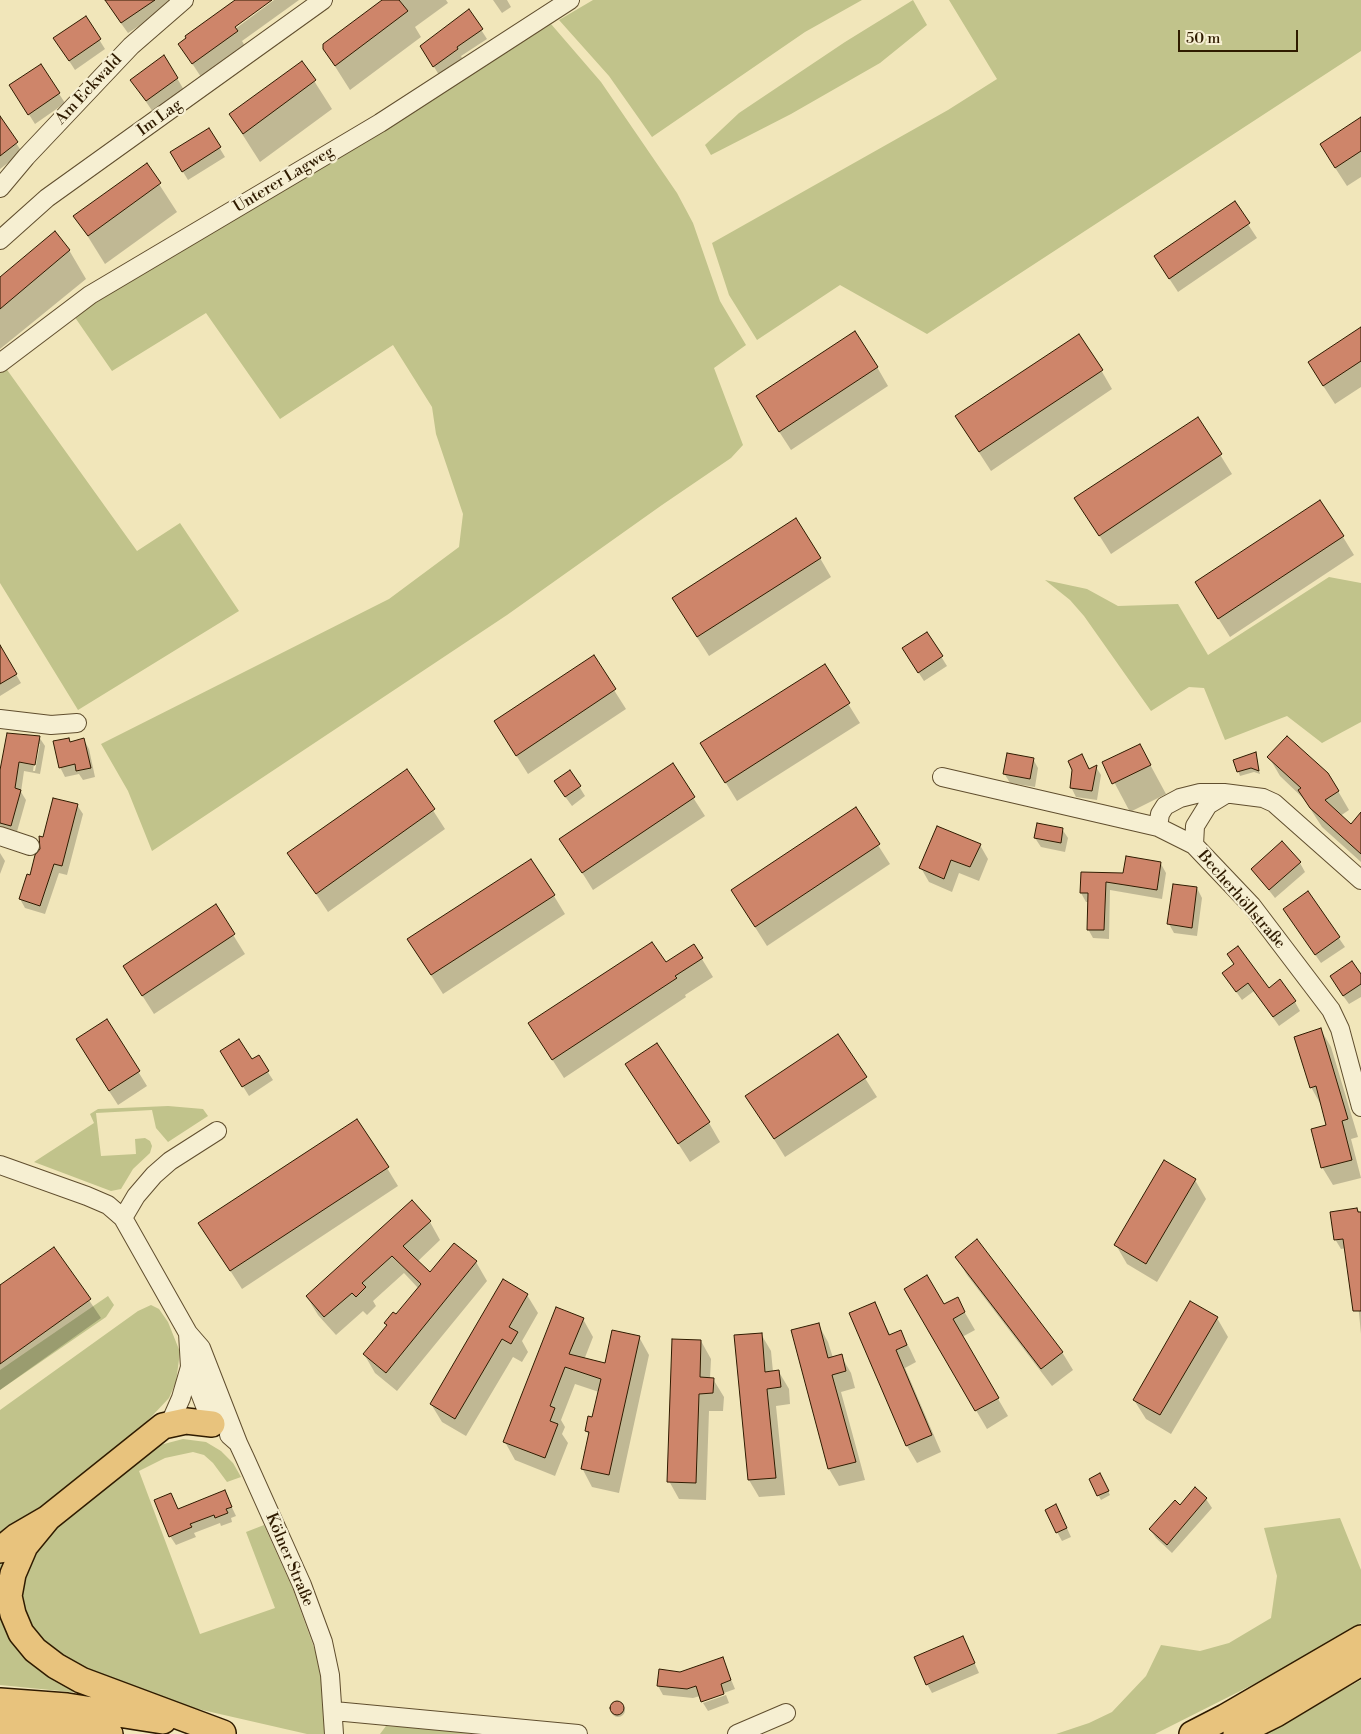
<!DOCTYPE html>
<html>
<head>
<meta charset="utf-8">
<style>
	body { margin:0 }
	#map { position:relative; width:1361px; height:1734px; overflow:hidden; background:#f1e6ba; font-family:"Libre Bodoni",serif }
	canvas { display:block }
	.scale { position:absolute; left:1178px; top:30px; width:120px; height:22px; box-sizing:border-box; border:2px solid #2f1b00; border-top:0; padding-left:6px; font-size:15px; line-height:18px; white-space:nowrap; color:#2f1b00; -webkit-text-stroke:4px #f6efd2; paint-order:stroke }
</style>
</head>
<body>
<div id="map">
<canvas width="1361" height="1734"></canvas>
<div class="scale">50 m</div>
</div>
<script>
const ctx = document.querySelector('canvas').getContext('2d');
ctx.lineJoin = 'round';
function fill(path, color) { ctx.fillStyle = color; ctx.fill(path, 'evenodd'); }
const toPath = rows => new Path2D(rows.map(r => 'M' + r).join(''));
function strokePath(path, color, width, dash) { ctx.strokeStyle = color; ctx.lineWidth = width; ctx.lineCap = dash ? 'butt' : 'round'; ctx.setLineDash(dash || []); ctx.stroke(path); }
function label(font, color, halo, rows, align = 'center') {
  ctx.font = font + ' "Libre Bodoni",serif'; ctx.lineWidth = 4.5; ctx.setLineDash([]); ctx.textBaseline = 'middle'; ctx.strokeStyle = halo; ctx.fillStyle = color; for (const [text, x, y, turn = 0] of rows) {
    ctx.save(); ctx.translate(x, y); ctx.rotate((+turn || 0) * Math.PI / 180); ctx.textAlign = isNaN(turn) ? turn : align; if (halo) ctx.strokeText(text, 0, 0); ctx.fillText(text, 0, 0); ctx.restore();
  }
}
fill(toPath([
	[593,0,862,0,805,32,652,137,609,76,559,20],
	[913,0,927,25,880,63,791,114,711,155,705,145,739,113,845,42],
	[949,0,1361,0,1361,51,927,334,840,285,757,340,729,295,712,243,948,110,997,79],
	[551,24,601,82,677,193,693,223,720,301,746,345,714,368,743,445,731,458,662,505,507,615,152,851,128,791,101,744,389,599,459,547,463,514,436,434,432,407,393,345,280,419,206,313,112,371,74,316,87,306,229,223,446,91],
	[5,367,137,551,180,523,239,611,78,710,0,583,0,371],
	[1329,577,1361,583,1361,722,1322,743,1287,716,1225,740,1204,688,1189,687,1151,711,1084,616,1070,600,1045,580,1087,589,1118,606,1178,604,1208,655],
	[168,1106,203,1109,208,1116,168,1142,156,1128,152,1110,96,1113,101,1156,136,1154,135,1139,145,1138,150,1141,152,1146,150,1153,133,1169,121,1189,111,1191,34,1162,94,1123,90,1114,98,1109],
	[108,1296,114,1305,106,1317,0,1390,0,1370],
	[151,1305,159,1309,168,1322,180,1352,176,1382,169,1398,137,1432,0,1544,0,1410,138,1311],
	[183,1439,206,1442,221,1451,233,1463,241,1477,227,1482,213,1463,204,1455,193,1452,165,1458,139,1471,200,1634,275,1608,246,1532,264,1525,292,1587,316,1653,323,1691,325,1734,307,1734,163,1701,112,1684,36,1641,17,1595,41,1538,150,1450,160,1445],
	[1340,1518,1361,1570,1361,1623,1268,1677,1155,1734,1056,1734,1089,1723,1112,1712,1146,1676,1161,1645,1200,1651,1229,1643,1271,1618,1277,1576,1264,1528],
	[8,1554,4,1602,91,1694,0,1685,0,1560],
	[1361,1680,1361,1734,1260,1734,1302,1712],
	[386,1726,441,1729,535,1734,380,1734]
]), '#c1c38b');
fill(toPath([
	[114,0,179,0,128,33,115,15],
	[237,0,270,0,229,30,231,32,274,0,299,0,242,41,245,46,201,77,180,45],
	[384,0,446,0,448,3,415,27,421,37,350,90,324,49],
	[493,0,507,0,511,7,502,13],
	[469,11,487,39,461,56,462,58,439,75,422,47],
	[85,17,105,49,75,70,60,47],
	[302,62,332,109,260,162,230,115],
	[41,66,65,103,35,124,16,94],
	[177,78,185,92,155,115,132,81],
	[1361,118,1361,177,1347,186,1332,163],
	[2,122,22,152,0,169,0,123],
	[208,129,225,157,188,180,171,152],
	[146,164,177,212,105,264,75,216],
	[1234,203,1257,238,1178,292,1155,257],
	[69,250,86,279,0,349,0,279],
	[1361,329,1361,387,1335,404,1320,381],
	[877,367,888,386,791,450,769,416],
	[1101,370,1112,389,991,471,956,417],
	[1198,419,1232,474,1111,554,1076,499],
	[1343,537,1354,555,1230,637,1196,583],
	[820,558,831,577,709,656,684,617],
	[927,634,947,666,924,681,909,658],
	[2,651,21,683,0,696,0,652],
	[593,657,626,709,528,774,495,722],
	[824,665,860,723,737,801,713,762],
	[39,737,45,746,40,774,24,771,21,792,26,800,16,835,0,830,0,776],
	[37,744,40,744,35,771,33,771],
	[84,740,89,749,95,777,83,780,79,774,65,777,60,767,70,743],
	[1140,746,1166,794,1130,812,1104,763],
	[1255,754,1260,774,1254,772,1240,776,1234,760],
	[1082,756,1090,770,1096,767,1101,775,1097,800,1076,797,1071,787],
	[1269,757,1338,791,1349,810,1340,816,1351,826,1361,822,1361,862,1322,827,1304,799,1280,776],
	[1033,759,1038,768,1035,787,1010,783,1004,773],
	[672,765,705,816,593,890,561,839],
	[407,770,445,829,328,912,289,853],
	[570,772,585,796,572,806,561,791],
	[77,805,83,814,67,875,59,873,45,914,25,908,20,899,31,877,44,838],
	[855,809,890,864,767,946,732,891],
	[1062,829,1068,838,1065,852,1041,847,1035,838],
	[980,845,988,859,979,881,959,873,952,892,929,882,921,868],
	[0,853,5,861,0,874],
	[1300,863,1305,872,1275,898,1252,869],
	[1161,864,1166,873,1162,899,1110,890,1109,939,1093,938,1088,929,1089,902,1086,902,1081,893,1124,874],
	[1197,888,1202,898,1197,936,1174,933,1169,924],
	[1308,893,1345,947,1321,963,1284,910],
	[554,896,565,914,443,994,420,958],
	[215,906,245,954,154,1014,124,967],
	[694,946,713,977,685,995,686,997,564,1078,541,1042],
	[1228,955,1269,989,1295,1002,1300,1011,1279,1026,1254,991,1242,1000,1223,973,1235,965],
	[1361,976,1361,997,1349,1004,1336,986],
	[107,1021,147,1086,118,1105,85,1054],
	[1321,1030,1331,1047,1358,1137,1351,1139,1361,1178,1333,1185,1322,1167,1328,1126,1321,1105,1311,1087],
	[838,1036,877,1097,785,1157,747,1096],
	[258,1057,273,1080,249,1096,227,1061,251,1061],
	[627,1064,709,1123,720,1142,690,1162],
	[387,1168,398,1186,242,1289,200,1224],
	[1195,1180,1206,1199,1157,1282,1127,1264,1116,1245],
	[1357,1209,1361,1213,1361,1295,1346,1248,1341,1249,1335,1239],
	[430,1222,440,1240,417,1262,431,1274,454,1245,476,1262,487,1281,397,1391,375,1373,364,1354,388,1326,386,1323,396,1316,419,1289,404,1273,373,1301,376,1306,367,1315,363,1311,336,1335,318,1315,307,1297],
	[54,1248,101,1318,0,1390,0,1287],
	[956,1257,1062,1352,1073,1370,1052,1386,967,1275],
	[504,1281,527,1295,538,1313,522,1341,528,1352,522,1362,513,1357,466,1436,442,1422,431,1404],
	[905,1289,944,1306,957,1299,975,1330,962,1337,1008,1416,987,1429],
	[1358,1303,1361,1303,1361,1334],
	[874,1304,891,1336,900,1331,910,1349,916,1362,905,1368,941,1452,917,1463,907,1446,850,1314],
	[1217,1318,1228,1337,1171,1434,1146,1419,1134,1400],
	[583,1319,593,1337,584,1360,605,1365,639,1337,649,1355,619,1493,592,1487,582,1468,589,1435,586,1431,593,1419,599,1392,575,1384,561,1420,565,1427,562,1434,568,1443,555,1476,515,1460,505,1442],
	[818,1324,828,1342,833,1358,841,1356,851,1373,855,1388,841,1392,865,1480,839,1486,829,1469,793,1331],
	[761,1334,771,1351,773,1372,779,1372,789,1389,790,1404,776,1406,785,1495,759,1497,749,1480],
	[701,1341,711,1359,710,1379,713,1379,724,1397,723,1411,709,1411,706,1500,679,1499,669,1481],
	[1102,1479,1110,1495,1101,1500,1090,1480],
	[1195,1489,1206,1499,1212,1508,1172,1553,1156,1538,1150,1529,1180,1506],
	[224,1491,236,1516,231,1518,232,1522,221,1526,220,1523,194,1533,196,1537,176,1545,170,1536,171,1494,178,1510],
	[1061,1515,1071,1537,1062,1541,1057,1532],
	[963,1637,979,1673,932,1693,927,1684],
	[722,1658,735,1689,702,1701,700,1696,693,1698,663,1695,658,1686,681,1673],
	[726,1695,729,1703,708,1711,703,1703],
	'611 1710a7 7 0 1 1 14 0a7 7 0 1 1-14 0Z'
]), '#0003');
const building = toPath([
	[105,0,155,0,121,23,105,0],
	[235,0,272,0,235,27,238,31,192,64,178,44,186,38,185,36,235,0],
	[382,0,399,0,408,11,335,66,323,49,323,44,382,0],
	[469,9,483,29,457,47,458,49,433,67,420,46,469,9],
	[86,16,101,39,69,61,53,38,86,16],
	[164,55,178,78,146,101,130,80,164,55],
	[302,61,316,80,243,134,229,114,302,61],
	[41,64,60,93,28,115,9,85,41,64],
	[0,116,18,142,0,156,0,116],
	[1361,117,1361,151,1335,168,1320,144,1361,117],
	[209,128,221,147,182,172,170,152,209,128],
	[147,163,161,183,88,236,73,216,147,163],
	[1235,201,1250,223,1169,279,1154,256,1235,201],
	[55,231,70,250,0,309,0,277,55,231],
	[1361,327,1361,361,1323,386,1308,362,1361,327],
	[855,331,878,367,779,432,756,396,855,331],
	[1079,334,1103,370,979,452,955,416,1079,334],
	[1198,417,1222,454,1099,536,1074,498,1198,417],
	[1320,500,1344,536,1218,619,1195,582,1320,500],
	[796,518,821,558,697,637,672,598,796,518],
	[927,632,943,656,918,673,902,648,927,632],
	[0,645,17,674,0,684,0,645],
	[594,655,616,689,516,756,494,721,594,655],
	[825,664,850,703,725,783,700,743,825,664],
	[7,733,40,736,35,765,19,762,15,788,21,790,11,826,0,823,0,770,7,733],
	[1287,736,1328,773,1339,791,1325,800,1351,824,1361,812,1361,854,1310,808,1298,790,1301,788,1267,757,1287,736],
	[69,738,70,742,84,738,91,768,76,771,75,764,59,768,53,741,69,738],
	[1140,744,1151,765,1112,784,1102,762,1140,744],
	[1256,752,1259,771,1251,768,1237,772,1233,760,1256,752],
	[1007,753,1034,758,1030,779,1003,774,1007,753],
	[1082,754,1089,769,1097,765,1092,791,1070,788,1072,770,1068,761,1082,754],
	[673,763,695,797,582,873,559,839,673,763],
	[407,769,435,809,316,894,287,853,407,769],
	[570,770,581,786,565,797,554,781,570,770],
	[53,798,78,804,62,866,54,864,40,906,19,899,27,874,30,875,35,855,40,849,39,836,43,837,53,798],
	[856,807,880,844,755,927,731,890,856,807],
	[1037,823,1063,828,1061,843,1034,838,1037,823],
	[937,826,981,844,970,867,951,860,944,879,919,868,937,826],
	[1282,841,1301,862,1269,890,1251,869,1282,841],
	[1126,856,1161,862,1157,890,1106,882,1104,930,1087,930,1088,893,1080,893,1081,872,1123,873,1126,856],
	[531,859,555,895,431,975,407,939,531,859],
	[1173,884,1197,887,1192,928,1167,924,1173,884],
	[1308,891,1340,937,1315,955,1283,909,1308,891],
	[216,904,235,934,142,996,123,966,216,904],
	[652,942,666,962,694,944,703,958,675,976,677,978,552,1060,528,1023,652,942],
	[1238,946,1269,988,1280,979,1296,1001,1273,1017,1248,983,1236,992,1222,973,1234,964,1227,954,1238,946],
	[1352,961,1361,974,1361,984,1343,996,1330,976,1352,961],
	[107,1019,140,1071,109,1091,76,1039,107,1019],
	[1321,1028,1348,1119,1342,1121,1352,1160,1321,1168,1311,1129,1326,1125,1316,1086,1310,1088,1294,1037,1321,1028],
	[838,1034,867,1077,774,1139,745,1096,838,1034],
	[239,1039,252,1059,259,1055,269,1071,242,1087,220,1051,239,1039],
	[657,1043,710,1122,678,1144,625,1064,657,1043],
	[357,1119,389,1167,230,1271,198,1223,357,1119],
	[1164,1160,1196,1179,1146,1264,1114,1245,1164,1160],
	[412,1200,431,1221,403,1246,412,1255,430,1272,454,1243,477,1261,386,1373,363,1354,387,1325,384,1323,393,1312,396,1314,421,1284,392,1256,362,1283,366,1287,356,1297,352,1293,324,1317,306,1296,412,1200],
	[1357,1208,1358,1212,1361,1212,1361,1311,1353,1311,1343,1239,1334,1240,1330,1212,1357,1208],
	[977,1239,1063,1352,1041,1369,955,1257,977,1239],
	[54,1247,91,1299,0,1364,0,1285,54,1247],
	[927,1275,944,1304,958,1297,965,1312,953,1319,999,1398,975,1411,904,1289,927,1275],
	[503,1279,528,1294,509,1327,518,1332,511,1344,502,1339,455,1419,430,1404,503,1279],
	[1190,1301,1218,1317,1160,1415,1133,1400,1190,1301],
	[875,1302,889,1335,901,1330,907,1345,896,1350,932,1435,906,1446,849,1313,875,1302],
	[556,1307,584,1318,569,1354,605,1363,612,1330,640,1336,609,1475,581,1469,589,1432,585,1431,588,1416,592,1417,601,1379,565,1367,550,1406,555,1408,550,1421,558,1424,545,1458,503,1442,556,1307],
	[819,1323,828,1358,842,1354,846,1371,832,1375,856,1462,828,1469,791,1330,819,1323],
	[762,1333,765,1372,779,1370,781,1387,767,1389,776,1478,748,1480,734,1335,762,1333],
	[672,1339,701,1340,700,1377,714,1378,713,1393,699,1394,696,1483,667,1482,672,1339],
	[1100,1473,1109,1491,1097,1496,1089,1479,1100,1473],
	[1195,1487,1207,1498,1167,1545,1149,1529,1175,1500,1180,1505,1195,1487],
	[225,1490,232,1507,226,1509,228,1513,215,1518,214,1515,190,1524,192,1527,169,1537,154,1500,171,1493,178,1509,225,1490],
	[1056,1504,1067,1528,1056,1533,1045,1510,1056,1504],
	[963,1636,975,1663,926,1685,914,1657,963,1636],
	[723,1657,731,1680,721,1684,724,1694,701,1702,696,1686,687,1689,657,1686,659,1669,680,1672,723,1657],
	'610 1708a7 7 0 1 1 14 0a7 7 0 1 1-14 0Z'
]);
fill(building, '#ce856a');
strokePath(building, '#2f1b00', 1);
const minor = toPath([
	[0,188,26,157,131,46,184,0],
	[0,240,47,198,323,0],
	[0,363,90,295,380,123,570,0],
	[0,719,51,725,77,723],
	[942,777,1158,827,1194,845,1252,906,1331,1010,1340,1029,1361,1107],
	[1158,827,1160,814,1165,806,1180,798,1200,793,1224,793,1263,798,1274,803,1361,880],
	[0,836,30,846],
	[1194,845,1195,826,1208,805,1226,794],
	[0,1165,87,1196,108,1205,123,1218,188,1333,201,1348,238,1443],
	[123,1218,136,1196,154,1175,170,1161,217,1131],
	[190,1367,212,1424],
	[170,1423,181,1398,190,1367,188,1333],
	[229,1435,238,1443,245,1458,302,1585,323,1642,330,1675,334,1734],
	[334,1711,578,1734],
	[737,1734,786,1713]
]);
const highway = toPath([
	[48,1518,25,1546,13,1574,9,1596,13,1614,21,1633,35,1650,56,1666,81,1680,223,1733],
	[0,1550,17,1536,48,1518,163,1426,186,1421,212,1424],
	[0,1701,67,1706,163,1721],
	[0,1723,110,1734],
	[1192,1734,1225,1717,1361,1638],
	[1236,1734,1276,1714,1361,1663]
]);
strokePath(minor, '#604e2e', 20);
strokePath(highway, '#2f1b00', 28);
strokePath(minor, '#f6efd2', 18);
strokePath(highway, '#e8c37d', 25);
label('16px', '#2f1b00', '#f6efd2', [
	["Am Eckwald",89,90,-47],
	["Im Lag",160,118,-36],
	["Unterer Lagweg",284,180,-31],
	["Becherhöllstraße",1241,900,49],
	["Kölner Straße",289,1560,67]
]);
</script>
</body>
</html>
